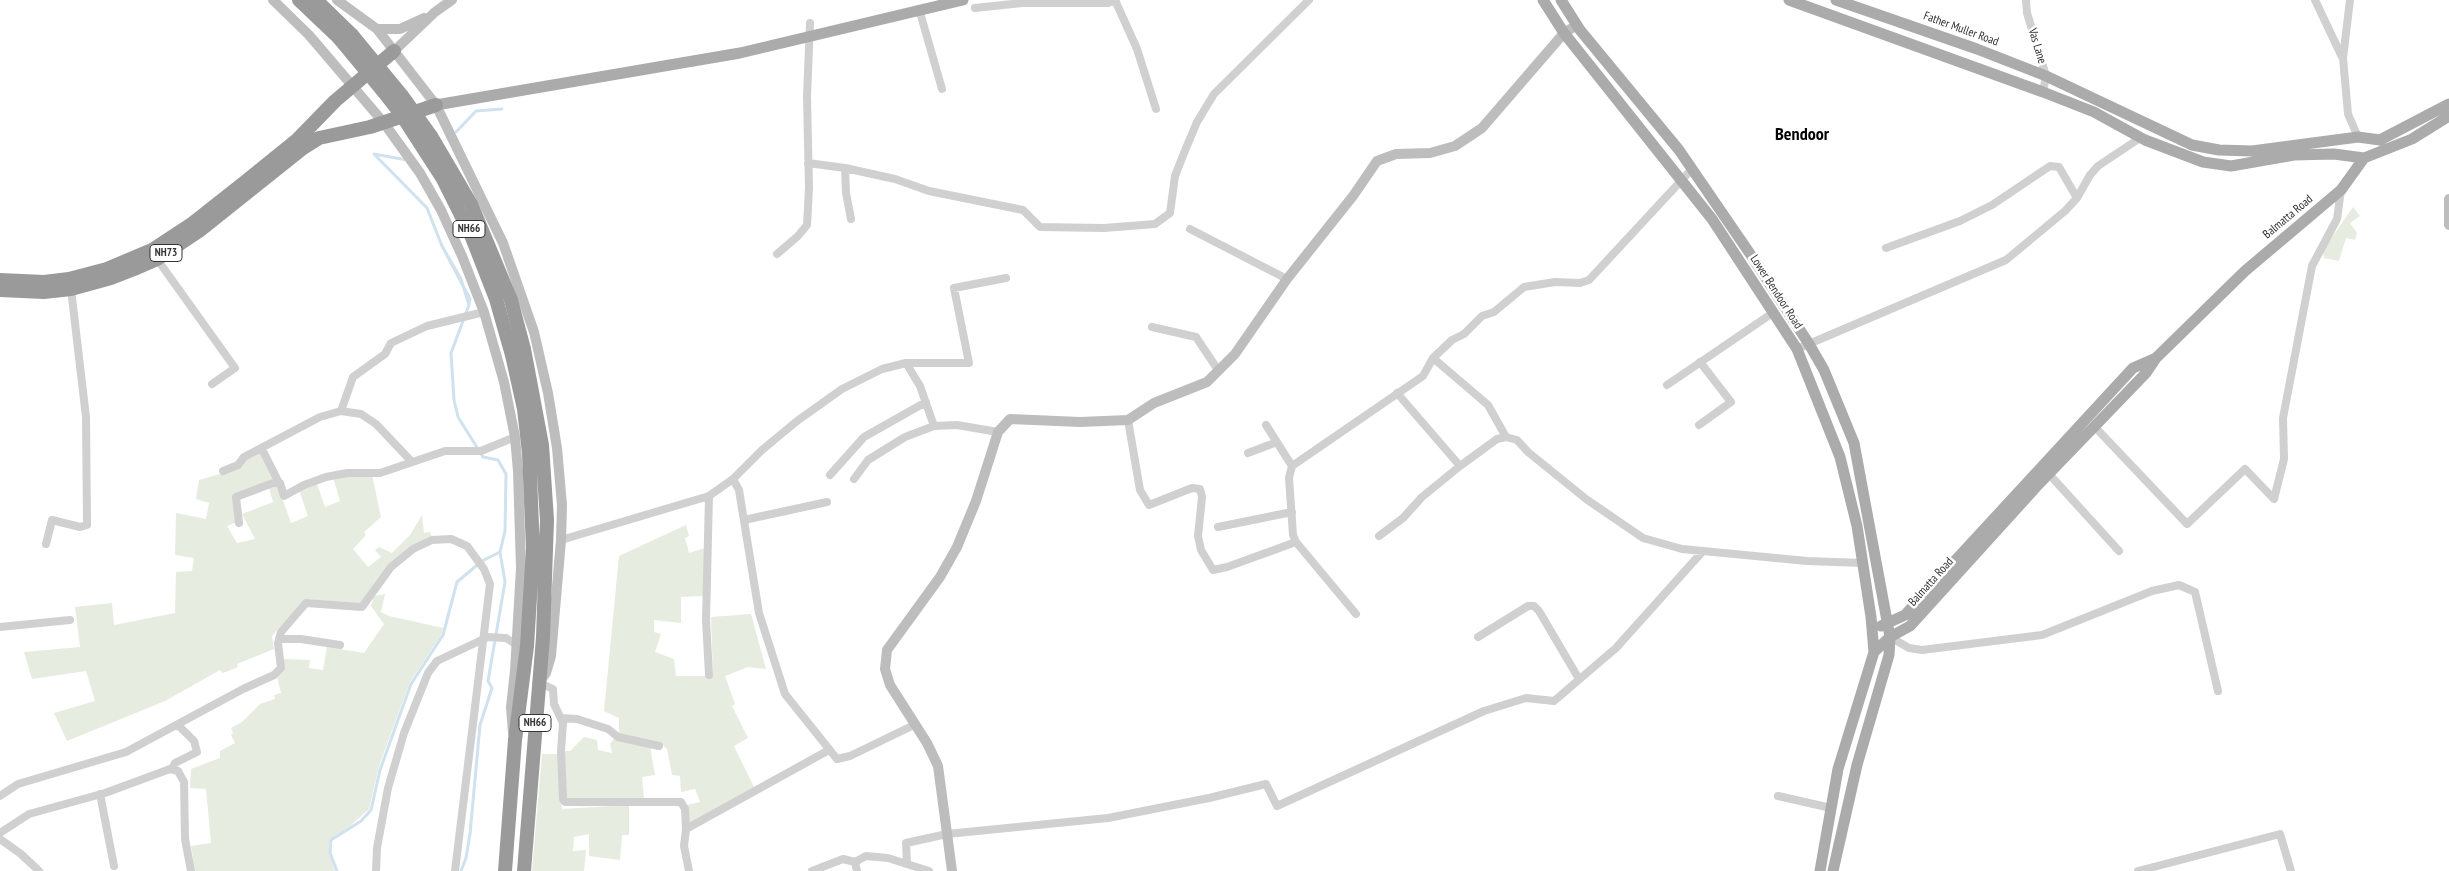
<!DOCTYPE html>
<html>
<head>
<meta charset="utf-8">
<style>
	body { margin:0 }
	canvas { display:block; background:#fff }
</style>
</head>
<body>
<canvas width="2449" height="871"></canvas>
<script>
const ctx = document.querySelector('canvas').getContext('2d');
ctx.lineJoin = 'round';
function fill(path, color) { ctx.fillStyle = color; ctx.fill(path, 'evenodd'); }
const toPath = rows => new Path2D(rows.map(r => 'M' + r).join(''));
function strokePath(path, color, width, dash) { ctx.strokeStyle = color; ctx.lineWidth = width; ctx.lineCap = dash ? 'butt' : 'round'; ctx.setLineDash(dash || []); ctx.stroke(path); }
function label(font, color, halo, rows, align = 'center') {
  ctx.font = font + ' "PT Sans Narrow",sans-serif'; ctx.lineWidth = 5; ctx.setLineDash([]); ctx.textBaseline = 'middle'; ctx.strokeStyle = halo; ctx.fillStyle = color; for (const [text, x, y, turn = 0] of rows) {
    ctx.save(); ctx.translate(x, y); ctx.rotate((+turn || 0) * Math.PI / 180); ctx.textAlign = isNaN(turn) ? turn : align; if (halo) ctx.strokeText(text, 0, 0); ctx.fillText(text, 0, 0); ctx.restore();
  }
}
fill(toPath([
	[2353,207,2360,216,2350,223,2357,233,2355,240,2346,238,2339,261,2324,258,2323,253,2326,246],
	[259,452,274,478,233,497,237,522,227,526,237,543,255,539,242,514,273,502,269,488,278,486,291,523,308,516,299,490,317,484,325,507,340,501,333,477,372,475,381,517,364,532,366,535,353,549,368,567,381,557,375,550,379,547,392,553,410,535,422,515,424,533,430,532,432,537,411,547,361,603,305,599,272,636,274,649,237,664,238,667,223,673,220,670,165,701,67,741,54,713,95,701,86,671,32,679,24,652,80,647,75,607,112,603,114,625,175,613,176,572,192,571,194,558,175,555,176,513,206,519,209,503,196,499,199,480,223,473],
	[686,525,689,536,685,538,689,553,705,548,703,596,681,597,681,623,654,620,654,632,661,634,655,652,674,659,676,676,713,676,711,617,751,614,766,669,748,667,725,676,735,704,732,706,748,738,734,746,755,789,689,824,687,805,700,802,695,789,681,792,680,776,672,775,667,749,661,743,619,734,619,718,604,711,619,556],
	[385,594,381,612,389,616,443,628,441,635,410,682,379,766,369,809,350,826,331,839,329,853,335,871,195,871,191,846,211,843,206,789,190,788,191,769,220,758,220,751,235,743,231,735,233,733,231,728,242,722,260,704,275,699,274,695,281,693,277,676,283,659,310,660,309,668,323,670,327,647,364,653,384,624,371,606,374,596],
	[584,737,597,740,598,750,612,753,610,744,615,737,650,746,655,775,642,777,644,799,565,800,563,751,570,751],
	[542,754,558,754,562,809,629,805,629,835,622,835,620,860,589,856,589,834,574,837,573,851,586,850,584,871,532,871]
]), '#e6ecdf');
strokePath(toPath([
	[456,132,476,111,502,109],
	[407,160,374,154,427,208,442,246,470,299,469,305],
	[337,871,330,853,331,840,361,821,371,810,380,770,411,684,443,635,457,582,482,561,500,552,505,531,506,474,498,460,483,457,458,417,454,400,451,353,469,305,461,279,442,246,427,208,374,154,407,160],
	[461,871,466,858,470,834,480,725,492,688,488,681,505,582,500,552]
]), '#cfe2ee', 3);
strokePath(toPath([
	[1115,0,1137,49,1156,109],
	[2026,0,2027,13,2046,76,2043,92],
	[2315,0,2342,57],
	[2350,0,2343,58,2348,114,2358,137],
	[975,8,1022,3,1108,3,1115,0],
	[919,9,942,89],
	[808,163,845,168,895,179,929,191,1023,210,1040,227,1104,228,1155,224,1170,213,1175,176,1184,153,1197,122,1214,94,1309,0],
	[845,168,846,193,851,219],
	[1190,229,1287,279],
	[1886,248,1960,221,1992,205,2050,166,2059,167,2077,198],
	[777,254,798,236,807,225,809,188,807,97,810,23],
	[157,259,235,368,212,384],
	[1152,327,1196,337,1218,370],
	[1797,349,2006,260,2065,211,2077,198,2090,175,2098,166,2140,138],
	[1433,358,1488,405,1506,437],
	[906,363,969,363,954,288,1006,278],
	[1667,385,1774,312],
	[1397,393,1460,466],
	[341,411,353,377,385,354,391,343,427,326,484,312],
	[1128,420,1140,490,1149,505,1192,488,1200,489,1202,497,1198,536,1201,550,1213,570,1227,567,1296,542],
	[1266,425,1292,466],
	[1699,425,1731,402,1700,362],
	[2094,426,2187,524,2245,469,2274,499,2284,459,2283,418,2312,266,2337,219,2341,190],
	[260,449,264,453,279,483],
	[1248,453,1277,442],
	[223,471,238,465,244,457,320,417,341,411,361,414,376,424,412,462],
	[2049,474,2119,551],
	[830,475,864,437,926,402],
	[733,479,739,490,759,613,785,694,837,759,850,756,914,725],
	[854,479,868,460,905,437,934,426,957,425,998,432],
	[744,520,827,502],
	[239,523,236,497,273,483,280,483,284,496,304,485,326,477,347,473,380,473,445,451,481,451,515,437],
	[1218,527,1292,512],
	[1379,536,1403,518,1422,497,1460,466,1497,439,1506,437,1517,440,1528,452,1586,499,1643,538,1682,549,1807,561,1863,563],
	[561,540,709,496,733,479,762,450,797,421,842,389,882,369,906,363,920,386,934,426],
	[46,544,52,520,80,527,87,525,86,417,71,289],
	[1356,614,1296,542,1293,535,1289,478,1292,466,1423,376,1433,358,1452,340,1464,334,1482,316,1494,312,1524,287,1555,282,1580,283,1589,280,1692,169],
	[0,627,70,620],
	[1478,637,1528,606,1534,606,1539,611,1579,679],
	[1890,637,1909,648,1922,650,2042,635,2152,591,2179,585,2195,592,2218,691],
	[279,639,301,639,340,645],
	[709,675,706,620,709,496],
	[538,682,553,689,554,704,563,723,561,751,563,799,565,802,681,802,685,809,686,829],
	[561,718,577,719,608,729,618,737,659,746],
	[172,769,175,763,197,752,194,741,178,725],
	[100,794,114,866],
	[0,796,18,784,126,752,243,689,274,675,281,668,278,643,281,632,306,603,362,607,391,567,413,549,432,540,451,539,467,546,484,569,490,584,455,871],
	[1778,796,1831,808],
	[0,833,29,814,105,793,170,769,178,771,184,782,185,839,191,871],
	[0,839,21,854,39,871],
	[907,863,906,843,947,834,1108,818,1209,798,1266,784,1277,806,1484,711,1526,698,1554,701,1616,648,1703,551],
	[376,871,377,848,388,788,404,733,428,673,437,661,488,637,506,638,517,645],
	[689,871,684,846,686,829,829,750],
	[812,871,843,859,855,862],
	[857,871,855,862,866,856,888,858,929,871],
	[2138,871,2280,834,2291,871]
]), '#d0d0d0', 8);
strokePath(toPath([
	[273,0,309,35,384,123,420,173,441,210,462,256,484,312,504,382,515,437,518,471,521,568,515,671,511,707,513,733],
	[337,0,377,29,436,105,503,243,534,332,548,393,557,448,562,505,561,540,551,656,546,673,540,681],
	[377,29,400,29,424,18],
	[394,51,435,12,452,0],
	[2449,199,2449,225],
	[952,871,938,766,927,743,890,685,885,669,887,650,940,577,957,547,976,501,998,432,1010,419,1080,422,1128,420,1154,403,1207,382,1235,354,1287,279,1353,196,1377,161,1396,154,1430,153,1455,146,1482,128,1564,33,1577,25]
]), '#bdbdbd', 10);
strokePath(toPath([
	[1543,0,1564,33,1712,219,1797,349,1840,457,1857,526,1871,617,1874,652],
	[1561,0,1580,30,1679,150,1755,261,1809,344,1824,370,1854,443,1890,637,1889,655,1857,765,1833,871],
	[1789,0,2043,92,2094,112,2145,140,2203,162,2231,166,2294,155,2334,154,2364,158],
	[1836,0,1977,49,2046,76,2192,145,2219,150,2252,151,2358,137,2380,140,2449,104],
	[436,105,740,53,963,0],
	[1881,626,1905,615,2133,368,2156,358],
	[1820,871,1838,769,1874,652,1890,637,1910,626,2037,486,2146,373,2156,358,2245,271,2341,190,2364,158,2412,139,2449,116]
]), '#ababab', 11);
strokePath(toPath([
	[299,0,339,38],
	[316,0,352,35],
	[383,91,401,114],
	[431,136,471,204,511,300,524,349,542,445,547,520,543,637,524,871],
	[0,280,44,282,69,279,107,269,152,250,193,223,245,182,297,140,335,101,394,51],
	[0,290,44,292,71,289,111,278,134,269,157,259,199,231,303,148,319,138,370,127,436,105],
	[505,871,515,740,527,646,533,549,529,453,524,409,512,355]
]), '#9a9a9a', 14);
strokePath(toPath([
	[352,35,403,97,431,136],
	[339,38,383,91],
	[401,114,443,179,471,235,496,299,512,355]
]), '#9a9a9a', 14);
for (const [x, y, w] of [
	[469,229,32],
	[166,253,32],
	[535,723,32]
]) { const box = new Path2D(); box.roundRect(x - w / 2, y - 8.5, w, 17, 4); ctx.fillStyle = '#fff'; ctx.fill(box); strokePath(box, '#333', 1); }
label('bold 11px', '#333', null, [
	["NH66",469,229],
	["NH73",166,253],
	["NH66",535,723]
]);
label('12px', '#333', '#fff', [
	["Father Muller Road",1961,29,20],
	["Vas Lane",2037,46,73],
	["Balmatta Road",2288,217,-40],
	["Lower Bendoor Road",1776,292,57],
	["Balmatta Road",1931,582,-48]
]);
label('bold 18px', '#000', '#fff', [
	["Bendoor",1802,135]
]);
</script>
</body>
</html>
